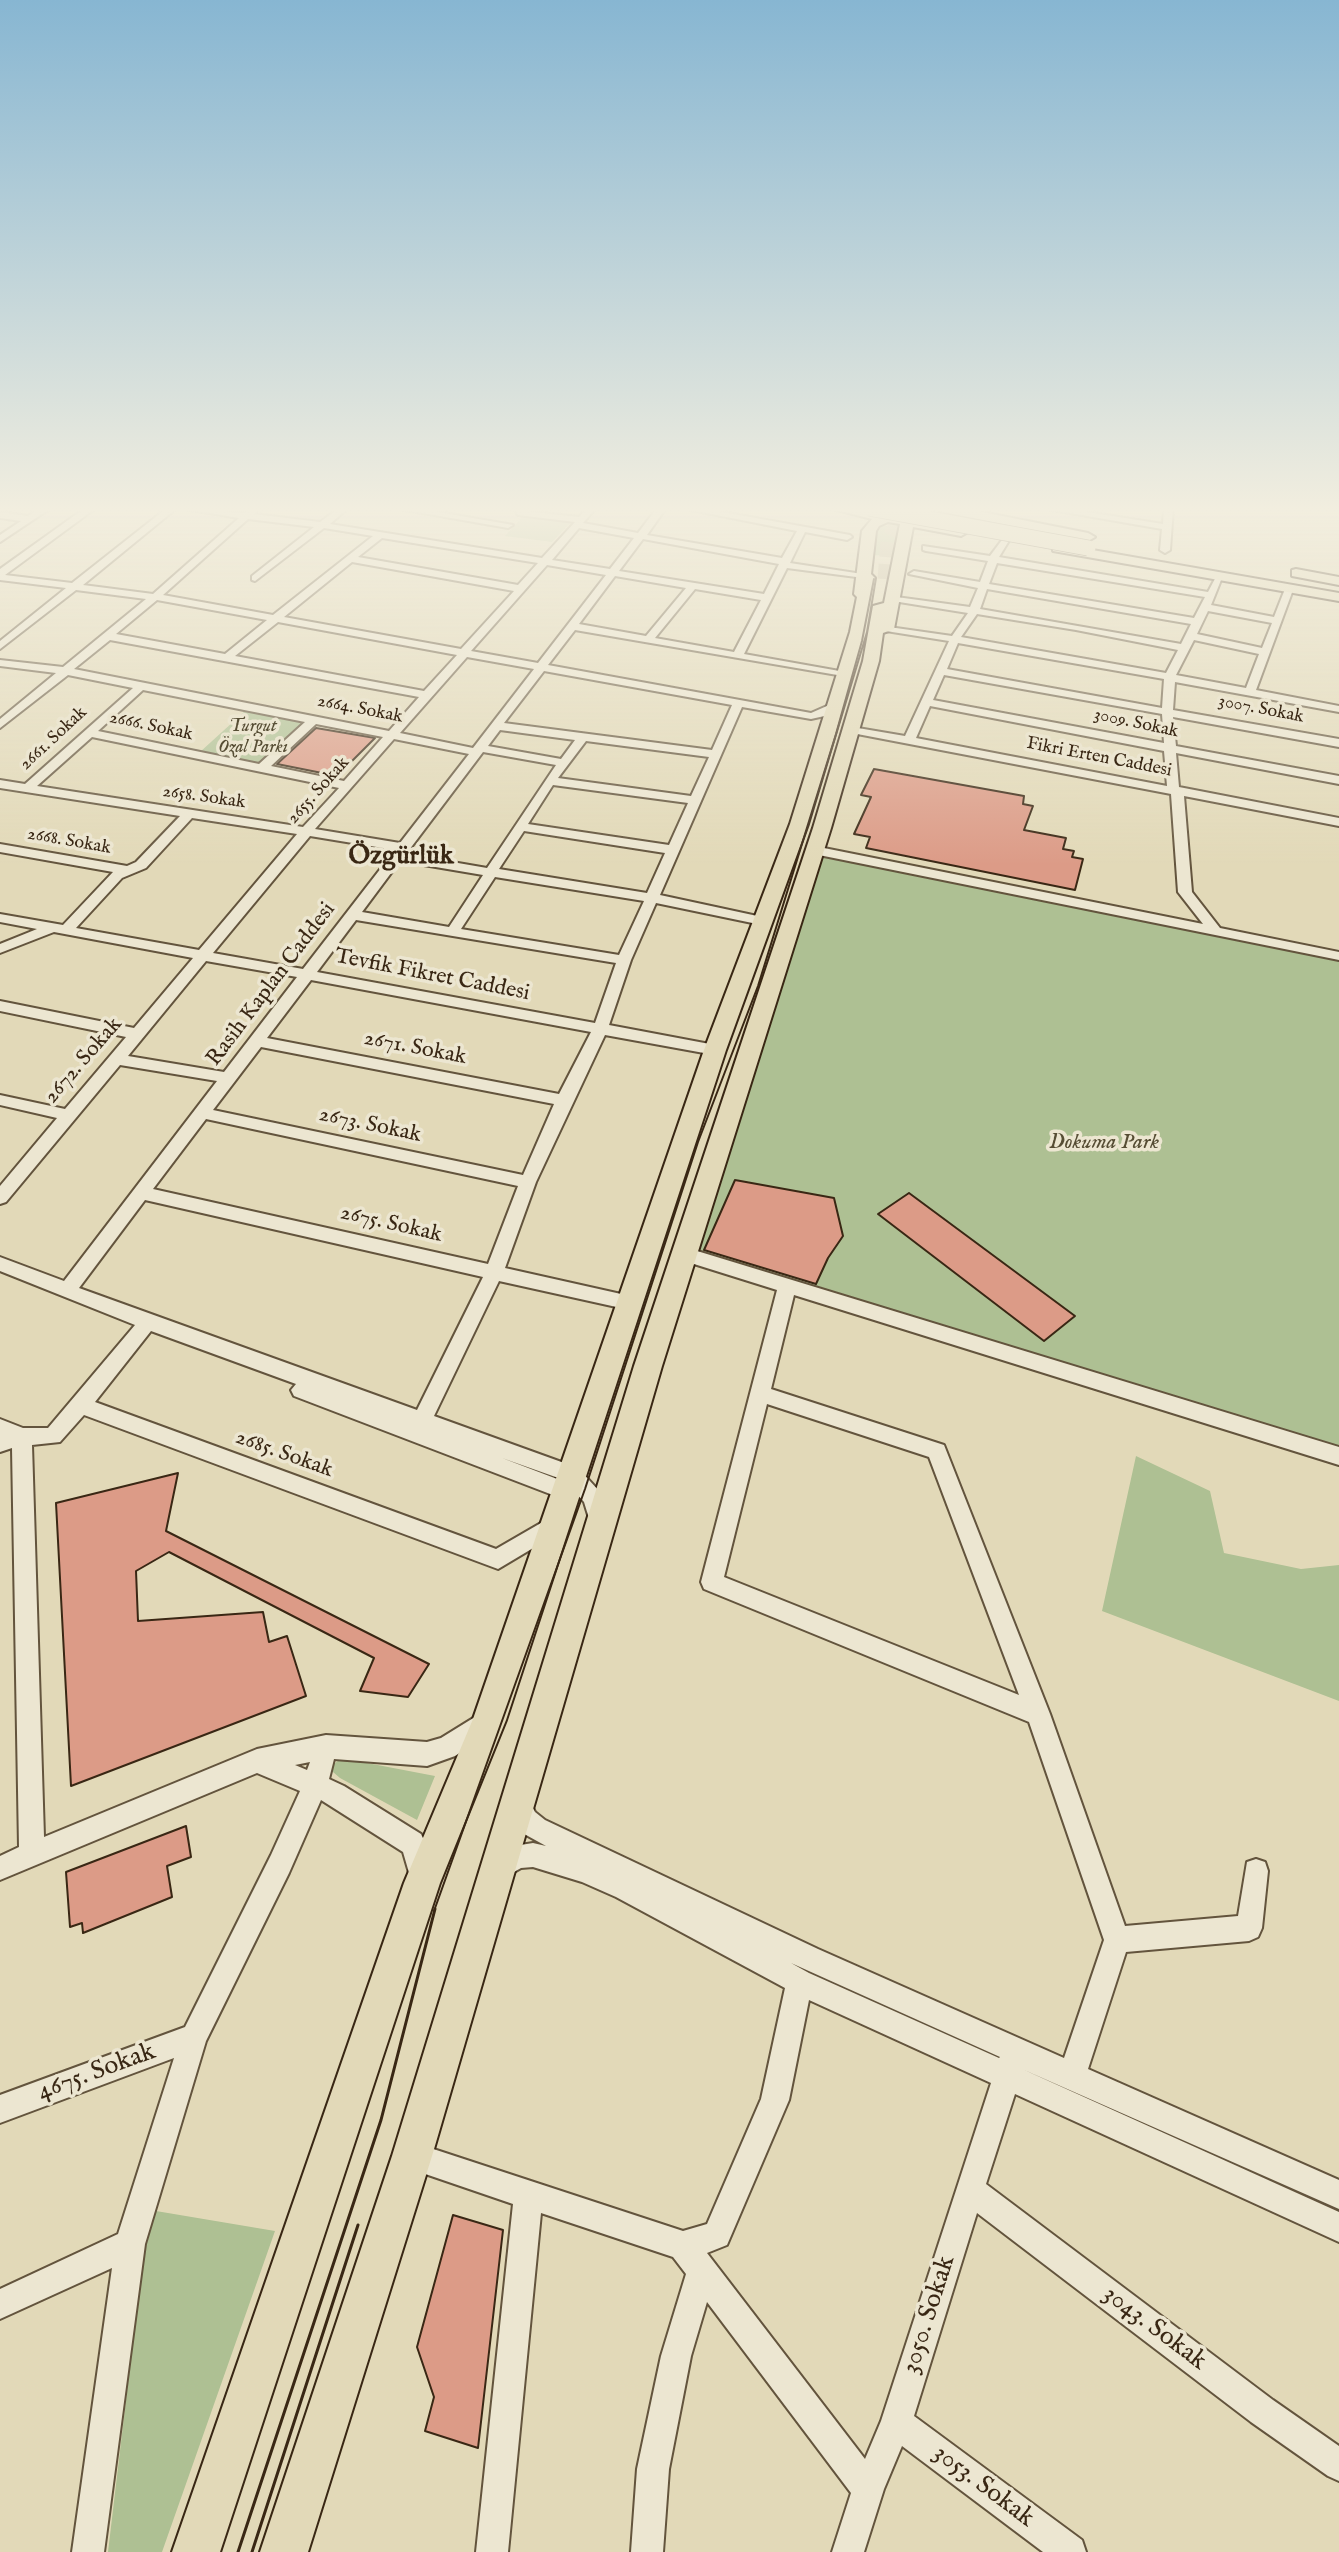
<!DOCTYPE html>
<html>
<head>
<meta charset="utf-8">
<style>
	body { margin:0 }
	canvas { display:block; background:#e2d9b8 }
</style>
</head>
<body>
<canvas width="1339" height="2552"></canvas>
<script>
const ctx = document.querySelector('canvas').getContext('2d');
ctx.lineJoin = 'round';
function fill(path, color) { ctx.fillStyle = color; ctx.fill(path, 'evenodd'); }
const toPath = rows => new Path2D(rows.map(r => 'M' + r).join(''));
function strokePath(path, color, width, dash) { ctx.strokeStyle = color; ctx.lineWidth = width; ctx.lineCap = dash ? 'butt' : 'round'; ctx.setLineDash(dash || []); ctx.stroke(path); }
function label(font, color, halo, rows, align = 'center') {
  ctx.font = font + ' "IM FELL English",serif'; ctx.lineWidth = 7; ctx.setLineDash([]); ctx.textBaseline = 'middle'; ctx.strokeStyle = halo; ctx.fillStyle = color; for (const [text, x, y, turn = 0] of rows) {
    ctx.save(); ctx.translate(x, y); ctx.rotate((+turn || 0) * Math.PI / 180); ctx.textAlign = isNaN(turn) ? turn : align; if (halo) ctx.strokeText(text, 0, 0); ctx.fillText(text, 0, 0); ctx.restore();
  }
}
fill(toPath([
	[524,515,572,521,552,542,505,536],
	[878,524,900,529,896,556,870,555],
	[245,711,306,723,262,765,200,752],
	[814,850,1339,955,1339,1456,684,1254],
	[1136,1456,1210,1491,1224,1553,1301,1569,1339,1565,1339,1701,1102,1611],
	[341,1758,435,1776,417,1820,340,1778,333,1772,332,1766],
	[156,2211,275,2231,162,2552,108,2552,143,2257]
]), '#aec093');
const building = toPath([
	[316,728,375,738,337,776,277,764,316,728],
	[874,769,1024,796,1023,804,1033,806,1024,830,1066,838,1063,849,1074,851,1072,857,1083,859,1075,890,866,848,870,837,854,834,871,797,861,795,874,769],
	[735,1180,834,1198,843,1236,828,1258,816,1284,704,1250,735,1180],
	[909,1193,1075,1316,1044,1341,878,1214,909,1193],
	[178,1473,166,1531,429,1664,408,1697,360,1691,374,1658,169,1552,136,1571,138,1621,263,1612,269,1642,287,1636,306,1696,71,1786,56,1503,178,1473],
	[186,1826,191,1857,167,1866,172,1897,83,1933,82,1923,70,1927,66,1872,186,1826],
	[453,2215,503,2230,478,2448,425,2431,434,2397,417,2347,453,2215]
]);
fill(building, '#dc9b87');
strokePath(building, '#392714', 2);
strokePath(toPath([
	[885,579,888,541,905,508]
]), '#c0b597', 15, [15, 7]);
const minor = toPath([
	[40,508,51,508,0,542,0,535,21,521,0,518,0,512,28,516,40,508],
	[85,508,96,508,5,575,72,583,167,508,177,508,83,585,153,594,239,518,179,508,244,513,255,508,258,510,254,514,320,522,339,508,348,508,330,524,542,558,575,522,518,515,515,510,579,517,587,508,596,508,583,523,638,533,657,508,666,508,647,535,782,558,797,531,681,508,700,508,850,535,852,537,847,540,805,532,790,563,869,575,864,578,787,568,744,654,845,672,850,675,849,677,575,630,548,665,811,713,836,702,842,705,829,715,811,719,742,707,660,895,762,917,769,921,762,925,656,903,631,960,609,1025,715,1045,723,1050,715,1055,605,1035,536,1182,505,1268,630,1296,636,1298,639,1303,636,1308,630,1310,499,1281,434,1416,578,1468,600,1492,609,1521,606,1528,599,1530,592,1528,584,1502,575,1492,572,1497,565,1500,558,1497,294,1396,291,1390,296,1384,151,1331,95,1402,496,1549,553,1516,560,1518,563,1525,560,1532,498,1569,84,1415,60,1442,32,1445,44,1837,257,1749,326,1735,427,1742,441,1738,483,1712,491,1716,495,1724,491,1732,455,1756,427,1766,334,1759,329,1779,344,1786,421,1834,431,1855,433,1874,430,1883,421,1886,412,1883,403,1852,321,1800,289,1873,206,2041,145,2244,104,2552,72,2552,112,2268,0,2319,0,2289,118,2234,174,2058,0,2123,0,2095,185,2027,271,1855,300,1791,257,1773,0,1880,0,1856,19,1847,12,1448,0,1452,0,1419,23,1428,48,1428,135,1325,0,1271,0,1257,64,1281,217,1081,120,1065,6,1202,0,1204,0,1186,57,1118,0,1105,0,1095,65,1109,126,1037,0,1011,0,1001,134,1028,193,958,54,932,0,953,0,944,37,929,0,922,0,914,63,925,113,872,0,852,0,844,127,866,136,862,180,816,0,788,0,780,25,784,133,688,68,675,0,728,0,719,56,673,0,666,0,660,63,667,146,599,76,590,0,649,0,641,66,588,0,580,0,569,85,508],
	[248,519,314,527,252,576,252,580,255,581,324,528,373,536,273,615,163,595,248,519],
	[579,528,634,538,610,569,552,560,579,528],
	[382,538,538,563,518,585,358,557,382,538],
	[643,539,779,564,764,594,619,571,643,539],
	[352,562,514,591,461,649,284,617,352,562],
	[547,565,606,575,538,663,471,651,547,565],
	[615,576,686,588,646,636,579,624,615,576],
	[695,589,761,600,734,652,655,638,695,589],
	[157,600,267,620,225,654,116,634,157,600],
	[278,622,457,655,424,691,235,656,278,622],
	[110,640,419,697,389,731,74,669,110,640],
	[467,657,534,669,473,748,400,733,467,657],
	[544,671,732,705,712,750,504,723,544,671],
	[143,690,305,722,259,764,98,731,143,690],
	[316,724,383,737,344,781,271,766,316,724],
	[500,730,575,740,561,759,488,746,500,730],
	[92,737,339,788,303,827,37,786,92,737],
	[394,739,469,754,400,843,315,829,394,739],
	[586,741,709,757,691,796,558,778,586,741],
	[483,752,556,765,487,868,406,854,483,752],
	[553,785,688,803,669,845,528,824,553,785],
	[192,818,297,834,199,950,76,928,122,878,146,868,192,818],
	[524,831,665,853,647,893,499,869,524,831],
	[310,836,395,850,303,969,213,953,310,836],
	[400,861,483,875,449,927,362,912,400,861],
	[495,877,644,901,619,955,461,929,495,877],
	[356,920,616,963,595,1023,317,972,356,920],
	[206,961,297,977,224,1072,128,1056,206,961],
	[311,980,591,1032,559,1094,267,1038,311,980],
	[261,1047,554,1104,523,1175,213,1110,261,1047],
	[206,1119,518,1186,488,1264,153,1189,206,1119],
	[145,1200,483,1277,417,1410,79,1288,145,1200],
	[502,1458,564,1480,565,1482,502,1458],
	[310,1762,307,1770,295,1765,310,1762],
	[394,508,415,508,513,525,508,528,394,508],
	[1041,508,1062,508,1163,524,1164,508,1173,508,1170,550,1165,553,1160,550,1162,529,1041,508],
	[1005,536,1010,539,999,557,1208,592,1217,575,1223,575,1211,605,1274,617,1285,589,1294,587,1256,690,1339,706,1339,712,1175,682,1173,710,1339,739,1339,747,1173,717,1176,746,1339,776,1339,784,1176,753,1179,787,1339,818,1339,826,1184,796,1192,892,1220,928,1339,952,1339,960,809,853,807,850,814,846,1203,924,1178,892,1171,794,852,733,846,730,852,727,905,736,949,641,886,631,882,630,882,626,952,636,968,613,893,601,889,600,889,596,970,607,978,588,909,574,914,571,980,582,988,561,926,551,923,550,923,546,990,556,1005,536],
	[997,563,1205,597,1194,618,989,584,997,563],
	[987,589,1191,624,1181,644,980,609,987,589],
	[1208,611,1272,623,1262,648,1197,634,1208,611],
	[977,614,1076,630,1178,650,1166,673,961,637,977,614],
	[1194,640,1259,654,1246,688,1176,675,1194,640],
	[958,643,1164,679,1162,708,947,669,958,643],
	[944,675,1162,714,1164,743,933,700,944,675],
	[930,706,1164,751,1167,786,916,738,930,706],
	[684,1247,1339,1447,1339,1465,794,1295,771,1389,944,1445,1050,1714,1125,1926,1238,1916,1247,1862,1256,1859,1265,1862,1268,1871,1262,1928,1258,1937,1249,1941,1126,1952,1088,2069,1339,2180,1339,2209,1022,2069,1339,2212,1339,2242,1015,2094,986,2184,1273,2400,1339,2446,1339,2481,1328,2476,1251,2422,977,2213,914,2416,1082,2540,1086,2552,1043,2552,902,2446,884,2489,864,2552,832,2552,851,2493,707,2302,691,2356,669,2469,663,2552,631,2552,637,2469,661,2356,686,2274,673,2257,541,2213,508,2552,476,2552,513,2204,402,2166,398,2156,402,2146,412,2142,683,2231,707,2224,761,2099,785,1988,616,1897,582,1882,533,1867,521,1868,500,1880,491,1877,488,1868,491,1859,508,1847,533,1843,546,1846,517,1830,507,1807,510,1798,519,1795,528,1798,535,1812,545,1820,818,1949,1064,2058,1104,1940,1029,1722,704,1589,701,1582,777,1290,678,1259,675,1254,678,1249,684,1247],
	[767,1404,929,1457,1019,1695,724,1577,767,1404],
	[791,1963,1000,2057,999,2058,809,1973,791,1963],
	[809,2000,991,2083,881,2421,865,2459,707,2253,727,2245,789,2100,809,2000]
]);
const major = toPath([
	[1296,569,1339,577,1339,585,1292,576,1292,570,1296,569]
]);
const highway = toPath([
	[829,508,855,508,886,514,893,508,909,518,968,532,961,536,913,527,894,629,883,633,879,661,831,828,662,1366,432,2156,308,2552,260,2552,392,2156,634,1366,813,828,863,661,873,606,884,603,900,524,888,522,879,526,876,531,871,574,875,578,866,632,808,824,726,1050,506,1720,440,1883,220,2552,172,2552,404,1883,473,1719,704,1050,790,824,850,632,857,597,854,594,862,531,872,519,829,508],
	[936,508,962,508,1088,533,1095,537,1088,541,943,512,936,508],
	[1058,544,1339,593,1339,601,1053,551,1053,545,1058,544]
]);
strokePath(minor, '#63543d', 4);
strokePath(major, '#392714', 4);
strokePath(highway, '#392714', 4);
fill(minor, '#ece6d1');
fill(major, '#e2d9b8');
fill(highway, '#e2d9b8');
strokePath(toPath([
	[434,1911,585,1489,698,1142,758,986,836,734,862,641,874,579]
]), '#392714', 2);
strokePath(toPath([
	[238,2552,381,2120,435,1909],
	[252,2552,358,2225]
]), '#392714', 3);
const highwayBridge = toPath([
	[869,508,1088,548]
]);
strokePath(highwayBridge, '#392714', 17, []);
strokePath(highwayBridge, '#e2d9b8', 15);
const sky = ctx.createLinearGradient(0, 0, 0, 865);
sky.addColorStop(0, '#87b6d2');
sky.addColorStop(0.59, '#f2eedf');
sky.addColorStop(1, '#f2eedf00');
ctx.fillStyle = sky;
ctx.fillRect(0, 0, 1339, 865);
label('18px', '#392714', '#ece6d1', [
	["2664. Sokak",360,710,11],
	["3007. Sokak",1261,710,11],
	["3009. Sokak",1136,724,12],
	["2666. Sokak",151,727,12],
	["2661. Sokak",54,739,-43],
	["Fikri Erten Caddesi",1099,758,11],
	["2655. Sokak",319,791,-48],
	["2658. Sokak",204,798,8],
	["2668. Sokak",69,842,10]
]);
label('italic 18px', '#564d34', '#ece6d1', [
	["Turgut",253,727],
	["Özal Parkı",253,748]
]);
label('22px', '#392714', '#ece6d1', [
	["Tevfik Fikret Caddesi",432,976,11],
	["Rasih Kaplan Caddesi",272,985,-53],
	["2671. Sokak",415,1049,11],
	["2672. Sokak",84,1061,-49],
	["2673. Sokak",370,1126,12],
	["2675. Sokak",391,1225,13],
	["2685. Sokak",284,1455,20]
]);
label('italic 22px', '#564d34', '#ece6d1', [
	["Dokuma Park",1104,1143]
]);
label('bold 26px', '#392714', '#ece6d1', [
	["Özgürlük",401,858]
]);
label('26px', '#392714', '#ece6d1', [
	["4675. Sokak",97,2073,-20],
	["3050. Sokak",930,2315,-72],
	["3043. Sokak",1154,2329,37],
	["3053. Sokak",983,2487,37]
]);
</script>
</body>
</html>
